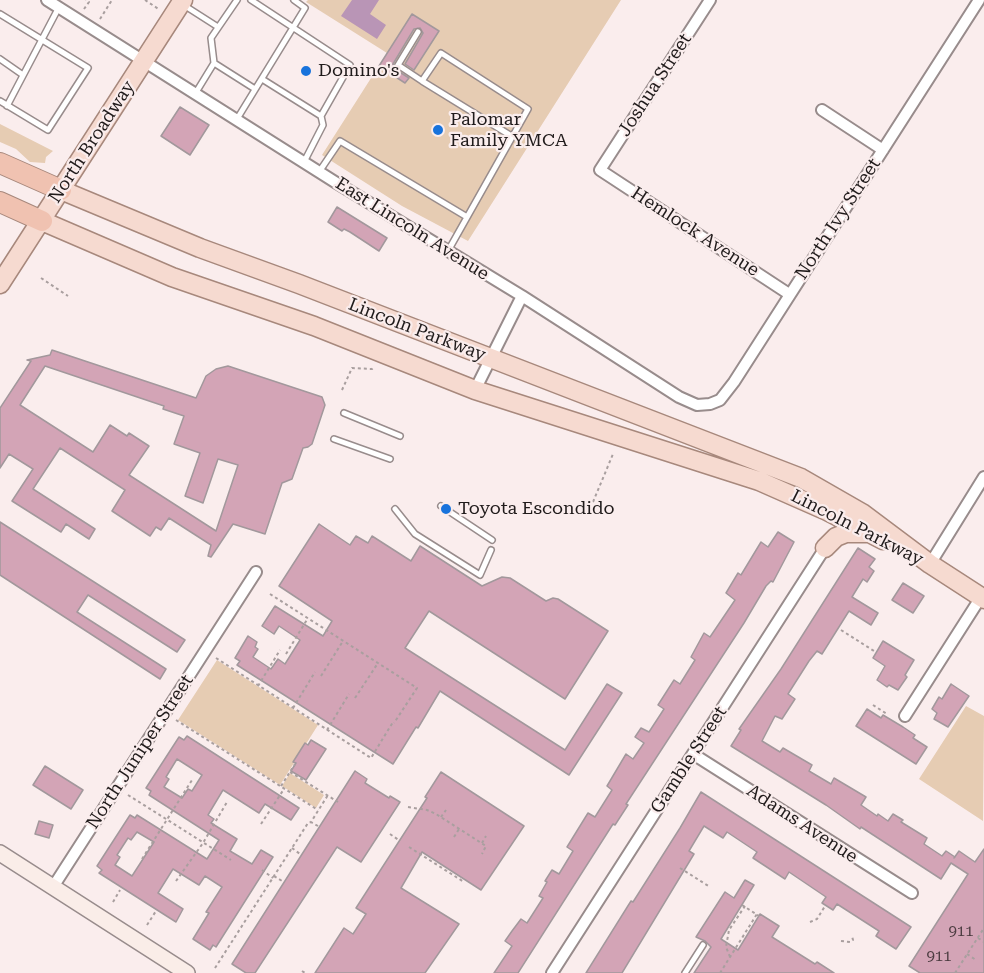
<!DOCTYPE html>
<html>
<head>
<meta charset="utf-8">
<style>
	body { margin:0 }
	canvas { display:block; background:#faeded }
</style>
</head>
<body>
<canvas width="984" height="973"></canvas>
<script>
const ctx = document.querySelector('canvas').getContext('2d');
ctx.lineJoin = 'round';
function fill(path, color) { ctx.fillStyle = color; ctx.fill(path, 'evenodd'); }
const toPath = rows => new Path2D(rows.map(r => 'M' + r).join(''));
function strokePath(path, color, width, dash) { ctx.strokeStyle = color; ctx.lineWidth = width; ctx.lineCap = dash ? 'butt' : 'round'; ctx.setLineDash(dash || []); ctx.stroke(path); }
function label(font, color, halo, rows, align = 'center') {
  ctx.font = font + ' "Roboto Serif",serif'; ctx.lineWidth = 4.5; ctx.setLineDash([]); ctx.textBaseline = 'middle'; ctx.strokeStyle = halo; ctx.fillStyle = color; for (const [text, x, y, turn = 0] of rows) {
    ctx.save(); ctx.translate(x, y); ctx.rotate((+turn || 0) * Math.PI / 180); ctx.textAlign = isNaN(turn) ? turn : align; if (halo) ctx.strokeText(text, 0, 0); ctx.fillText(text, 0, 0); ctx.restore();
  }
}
fill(toPath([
	[308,0,621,0,468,241,402,206,322,155,387,53,306,2],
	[0,124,53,151,46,157,45,163,30,162,16,149,0,142],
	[217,660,318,725,280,785,178,720],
	[966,706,984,716,983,821,919,779],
	[290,773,324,795,316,808,282,786]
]), '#e6ccb3');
fill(toPath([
	[352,0,379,0,370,14,386,25,377,39,341,16]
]), '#b995b6');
const building = toPath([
	[412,14,439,31,414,70,405,64,423,33,420,28,414,29,393,64,395,69,409,78,405,83,379,66,412,14],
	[180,107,209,125,190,155,161,136,180,107],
	[337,207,387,238,379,251,350,232,344,229,342,231,328,222,337,207],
	[52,350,196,398,206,376,216,369,228,366,322,397,325,405,312,444,308,447,303,448,292,479,282,483,265,534,233,524,211,557,208,556,211,545,169,518,161,530,156,527,150,536,112,511,125,490,60,448,33,489,95,529,89,539,66,524,61,532,12,501,33,469,9,454,0,468,0,408,31,361,27,360,50,355,52,350],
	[45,366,164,406,163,409,184,416,174,444,200,453,185,496,203,503,218,459,238,465,216,531,129,475,149,446,129,433,127,436,110,425,93,452,20,405,45,366],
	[0,522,185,640,177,652,88,595,77,612,166,669,160,679,0,575,0,522],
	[319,524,350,545,356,536,368,543,372,536,411,561,420,546,482,586,502,577,510,578,546,601,553,598,558,599,608,631,565,699,429,611,405,648,565,750,607,684,622,693,569,775,440,691,418,728,416,727,393,764,237,665,240,661,235,658,248,636,257,642,255,647,258,649,253,657,271,669,278,659,285,664,300,640,279,626,274,634,262,626,275,606,323,636,332,621,279,586,319,524],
	[778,532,794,542,773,582,771,581,766,586,744,623,626,804,628,805,615,825,613,824,518,973,494,973,512,946,505,941,512,931,521,919,527,923,543,898,539,896,547,882,545,881,552,870,559,874,573,851,567,847,588,813,595,817,612,790,607,786,626,754,633,759,644,743,635,737,641,728,649,732,664,709,658,705,674,680,680,684,695,660,691,657,704,633,710,637,735,600,726,593,738,573,741,575,761,542,768,547,778,532],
	[858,548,875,559,869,567,874,571,867,582,863,579,852,597,878,613,871,625,849,611,822,654,817,651,809,661,788,694,795,699,782,719,775,716,762,741,780,752,783,748,812,765,809,771,831,784,834,778,866,797,861,805,877,816,878,814,888,821,893,814,903,820,901,822,927,838,924,844,942,856,946,851,955,857,954,858,959,851,975,862,984,849,984,973,920,973,909,966,968,874,951,863,941,879,861,827,860,829,826,805,731,746,741,730,739,729,781,669,858,548],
	[903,583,924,596,913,613,892,600,903,583],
	[883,641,914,660,905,675,907,677,898,690,889,685,887,687,877,680,885,666,873,658,883,641],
	[951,684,969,696,948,727,934,719,937,713,932,709,939,697,942,699,951,684],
	[867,709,881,718,883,715,903,727,915,735,913,738,927,747,916,764,856,726,867,709],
	[187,736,299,808,291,820,265,804,259,813,223,790,208,815,214,819,211,823,237,839,230,851,252,864,261,850,273,857,216,947,213,945,210,950,193,939,209,913,206,912,222,887,205,876,199,885,173,869,158,893,183,909,176,922,99,873,102,870,97,866,130,815,135,818,137,815,207,859,219,840,149,795,151,791,146,788,179,737,184,740,187,736],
	[177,759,202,775,192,791,188,789,182,798,164,787,169,779,166,777,177,759],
	[137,832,154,842,132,876,115,865,120,857,117,855,128,838,131,840,137,832],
	[311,740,326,749,306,780,291,771,296,763,293,762,305,743,308,745,311,740],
	[45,766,83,790,71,809,33,785,45,766],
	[355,771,367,779,365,783,389,798,390,796,400,802,361,862,337,847,255,973,246,973,232,964,355,771],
	[441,772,524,826,481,890,422,852,401,888,459,924,425,973,315,973,344,928,353,934,366,914,356,908,427,798,425,797,441,772],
	[701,792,911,927,896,949,876,936,879,931,837,904,833,910,822,903,826,897,789,872,785,879,753,858,757,852,727,832,723,838,704,826,689,851,694,854,622,973,586,973,631,901,633,902,680,828,701,792],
	[39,821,53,825,49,838,35,834,39,821],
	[745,880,754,885,721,939,738,950,760,914,779,926,772,937,815,964,817,962,834,973,694,973,711,947,705,941,696,937,725,892,734,898,745,880]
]);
fill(building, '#d3a4b6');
strokePath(building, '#a2989c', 1.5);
const lane = toPath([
	[251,0,350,65,321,116],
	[182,4,218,27],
	[0,14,88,68,48,130,0,101],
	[418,32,398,65,422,81],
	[0,59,23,75],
	[214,63,255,89],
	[262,79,321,116,323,125,304,162],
	[195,94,214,63,211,38,237,0],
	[7,106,59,7],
	[237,119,305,8,294,0],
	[319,172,340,141,467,217],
	[448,251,528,109,441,53,422,81,513,137],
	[344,413,400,436],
	[334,439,390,459],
	[441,506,492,540],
	[395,509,415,534,480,575,491,550],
	[685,973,703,945]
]);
const street = toPath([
	[47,0,335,182,522,296,679,397,697,405,710,404,720,400,734,382,979,0],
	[710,0,600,170,789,294],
	[822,110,883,150],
	[475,390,522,296],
	[930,564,984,477],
	[905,716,981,597],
	[693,754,912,893],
	[53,887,256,572],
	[552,973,825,548]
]);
const secondary = toPath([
	[0,853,187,973]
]);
const primary = toPath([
	[61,190,200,248,299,284,801,478,862,513,930,564,984,599],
	[42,221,172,277,314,326,475,390,759,481,827,511,883,540],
	[0,284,183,0],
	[825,548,836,537,846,533,866,533]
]);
const highway = toPath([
	[0,163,61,190],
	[0,202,42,221]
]);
strokePath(lane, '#988c8c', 8);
strokePath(street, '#988c8c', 14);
strokePath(secondary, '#988c8c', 18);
strokePath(primary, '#a7887c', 21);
strokePath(highway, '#a7887c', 22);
strokePath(toPath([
	[145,0,160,10],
	[84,9,89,2,86,0],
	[100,19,112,0],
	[41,278,68,296],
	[342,390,352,368,372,369,374,367],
	[593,502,613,454],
	[270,594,417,688,394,723],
	[841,630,874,651],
	[286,654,308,618],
	[216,658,371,758,393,722],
	[321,676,343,641],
	[258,686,280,650],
	[355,698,378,663],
	[873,705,887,714],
	[293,708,315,672],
	[176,720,318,810],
	[327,730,349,694],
	[290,772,338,802],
	[281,786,295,764],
	[128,795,231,860],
	[408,807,427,810,436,814,486,846,482,854],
	[441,817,446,810],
	[261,824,284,789],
	[318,826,311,822,328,795],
	[390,834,400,841],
	[454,837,459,829],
	[482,843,486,836],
	[409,847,464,882],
	[292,848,300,854],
	[142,859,192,780],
	[680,868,710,887],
	[262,870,273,878],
	[274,876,282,881],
	[176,881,203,843,227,802],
	[113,902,120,890],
	[742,905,759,916],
	[810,922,817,919,825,906],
	[147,925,156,911],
	[978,938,984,942],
	[841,941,850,942,853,940,852,936],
	[967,954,976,960],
	[730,957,726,947,729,930,745,906],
	[215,968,308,823,311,822],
	[302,971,305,973],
	[329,973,330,973],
	[720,973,757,914],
	[955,973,984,928]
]), '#a99f9f', 2, [3, 3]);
strokePath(lane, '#fff', 5);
strokePath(street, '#fff', 10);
strokePath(secondary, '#faede8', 15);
strokePath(primary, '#f6dad0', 18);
strokePath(highway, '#f0c2b1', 20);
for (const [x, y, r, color] of [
	[306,71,6,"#1873dc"],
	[438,130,6,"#1873dc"],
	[446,509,6,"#1873dc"]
]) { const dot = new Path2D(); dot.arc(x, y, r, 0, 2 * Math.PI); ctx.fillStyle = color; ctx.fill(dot); strokePath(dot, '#faeded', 2); }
label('15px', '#4d3d42', null, [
	["911",961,932],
	["911",939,957]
]);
label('18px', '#201b1b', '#faeded', [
	["Domino's",318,71],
	["Palomar",450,120],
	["Family YMCA",450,141],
	["Toyota Escondido",458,509]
], 'left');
label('18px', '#201b1b', '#faeded', [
	["Joshua Street",655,85,-57],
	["North Broadway",92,142,-57],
	["North Ivy Street",838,219,-57],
	["East Lincoln Avenue",412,229,32],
	["Hemlock Avenue",695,232,33],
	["Lincoln Parkway",417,330,21],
	["Lincoln Parkway",857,528,27],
	["North Juniper Street",140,752,-57],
	["Gamble Street",689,760,-57],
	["Adams Avenue",802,824,33]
]);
</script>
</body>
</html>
